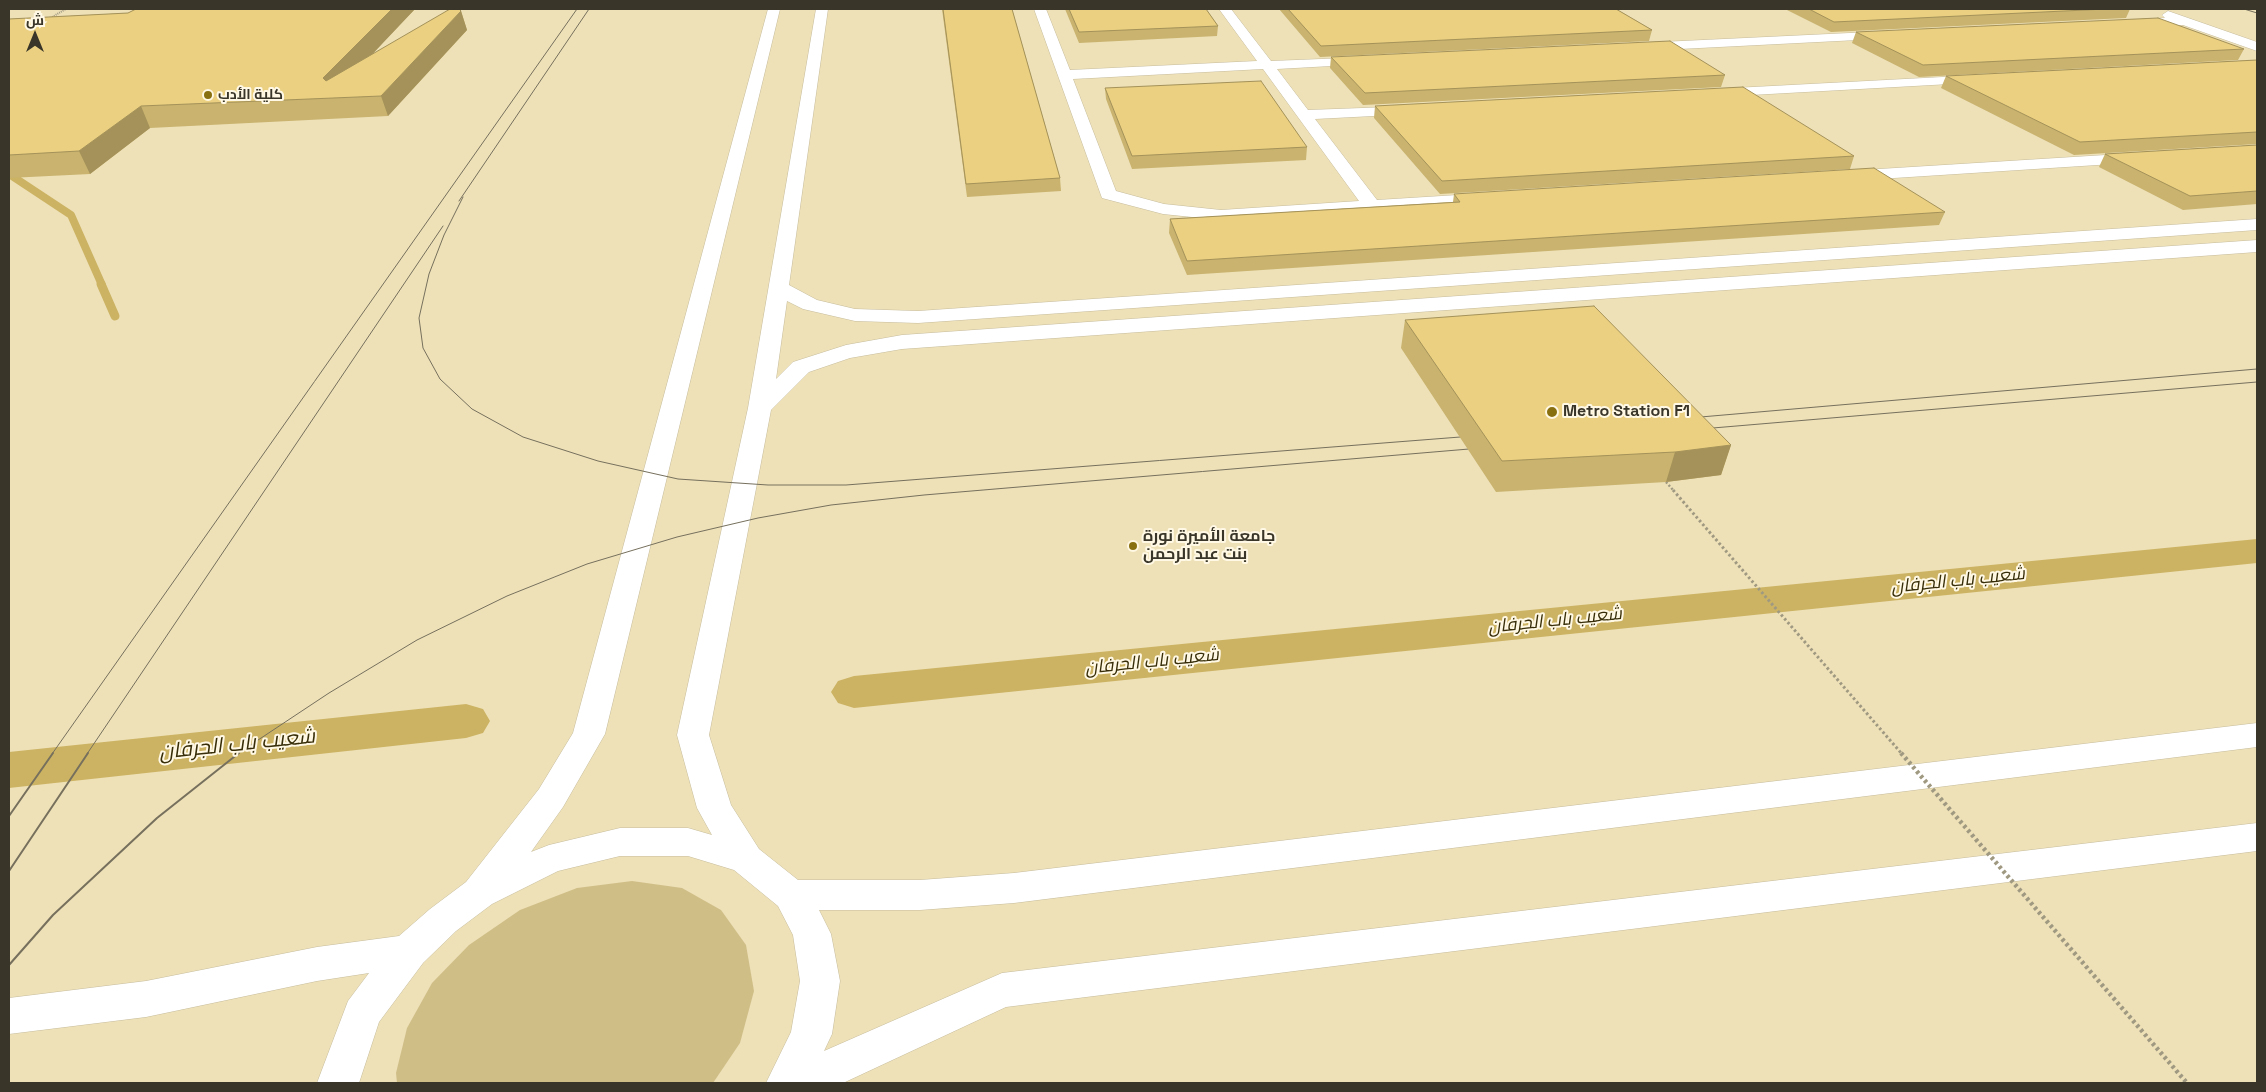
<!DOCTYPE html>
<html>
<head>
<meta charset="utf-8">
<style>
	body { margin:0 }
	#map { position:relative; width:2266px; height:1092px; overflow:hidden; background:#f5ebca; font-family:"Space Grotesk",Cairo,sans-serif }
	canvas { display:block }
	.frame { position:absolute; inset:0; border:10px solid #393528; pointer-events:none }
	.north { position:absolute; left:10px; top:10px; width:50px; height:50px; -webkit-text-stroke:4px #fff8e4; paint-order:stroke; rotate:0deg; font-size:14px; font-weight:700; line-height:20px; text-align:center; color:#393528 }
	.north::after { content:''; display:block; margin:auto; width:18px; height:22px; background:#393528; clip-path:polygon(50% 0,100% 100%,50% 72%,0 100%) }
</style>
</head>
<body>
<div id="map">
<canvas width="2266" height="1092"></canvas>
<div class="frame"></div>
<div class="north">ش</div>
</div>
<script>
const ctx = document.querySelector('canvas').getContext('2d');
ctx.lineJoin = 'round';
function fill(path, color) { ctx.fillStyle = color; ctx.fill(path, 'evenodd'); }
const toPath = rows => new Path2D(rows.map(r => 'M' + r).join(''));
function strokePath(path, color, width, dash) { ctx.strokeStyle = color; ctx.lineWidth = width; ctx.lineCap = dash ? 'butt' : 'round'; ctx.setLineDash(dash || []); ctx.stroke(path); }
function label(font, color, halo, rows, align = 'center') {
  ctx.font = font + ' "Space Grotesk",Cairo,sans-serif'; ctx.lineWidth = 4; ctx.setLineDash([]); ctx.textBaseline = 'middle'; ctx.strokeStyle = halo; ctx.fillStyle = color; for (const [text, x, y, turn = 0] of rows) {
    ctx.save(); ctx.translate(x, y); ctx.rotate((+turn || 0) * Math.PI / 180); ctx.textAlign = isNaN(turn) ? turn : align; if (halo) ctx.strokeText(text, 0, 0); ctx.fillText(text, 0, 0); ctx.restore();
  }
}
fill(toPath([
	[9,9,2257,9,2257,1083,9,1083]
]), '#eee1b8');
fill(toPath([
	[632,881,682,888,721,910,746,945,754,991,740,1043,713,1083,397,1083,396,1073,407,1028,432,983,469,945,520,910,577,888]
]), '#d0be87');
strokePath(toPath([
	[9,174,71,215,102,285]
]), '#ccb363', 8);
strokePath(toPath([
	[101,284,115,316]
]), '#ccb363', 9);
fill(toPath([
	[2257,539,2257,563,854,708,838,703,831,692,838,681,854,676,2257,539],
	[466,704,483,709,490,721,483,733,466,738,9,788,9,752,466,704]
]), '#ccb363');
const minor = toPath([
	[768,9,780,9,605,734,563,807,531,852,549,845,620,828,688,828,712,835,697,808,677,735,748,408,816,9,828,9,789,285,817,300,855,309,918,311,2257,219,2257,230,918,323,855,321,803,309,787,301,776,379,793,362,846,345,902,335,2257,240,2257,252,902,349,850,358,809,372,771,410,709,735,731,805,759,849,798,880,920,880,1014,873,2257,723,2257,747,1014,903,920,910,819,910,831,934,840,981,832,1034,824,1051,1002,973,2257,823,2257,851,1006,1007,843,1083,766,1083,791,1032,800,981,793,935,778,906,734,870,688,856,620,856,558,871,492,904,456,931,423,963,379,1022,359,1083,317,1083,348,1001,369,973,317,981,146,1017,9,1034,9,998,146,981,317,947,399,936,430,909,466,882,539,789,573,733,768,9],
	[1034,9,1046,9,1070,70,1257,61,1219,9,1231,9,1271,61,1372,57,1374,60,1367,64,1277,69,1308,110,1417,106,1420,109,1417,112,1412,114,1315,119,1377,200,1490,193,1496,194,1499,198,1496,202,1490,203,1221,220,1163,214,1102,198,1034,9],
	[1263,69,1359,201,1221,210,1164,204,1116,191,1073,79,1263,69],
	[2168,11,2257,42,2257,51,2183,25,2132,28,2126,24,2132,20,2165,18,2162,15,2168,11],
	[1892,31,1899,35,1897,38,1640,51,1633,47,1640,43,1892,31],
	[1981,75,1986,76,1988,79,1986,82,1715,97,1708,93,1715,89,1981,75],
	[2138,153,2144,154,2146,158,2144,162,1847,181,1841,180,1838,176,1841,172,1847,171,2138,153]
]);
strokePath(minor, '#c7bd9d', 1);
strokePath(toPath([
	[47,20,66,9]
]), '#a09981', 2, [1, 1]);
fill(minor, '#fff');
strokePath(toPath([
	[2244,9,2257,13],
	[463,197,444,235,429,274,419,318,423,348,440,379,472,409,523,437,598,461,678,479,768,485,846,485,1473,436],
	[459,201,589,9],
	[1689,418,2257,369],
	[1701,429,2257,382],
	[52,754,577,9],
	[87,754,443,226],
	[237,754,329,693,417,640,507,596,587,564,677,537,758,518,831,505,924,495,1481,448]
]), '#76705d', 1);
strokePath(toPath([
	[9,816,53,753],
	[9,871,88,753],
	[9,965,53,915,157,818,239,753]
]), '#76705d', 2);
strokePath(toPath([
	[1666,482,1674,491]
]), '#a09981', 2.5, [2, 2]);
strokePath(toPath([
	[1673,490,1902,754]
]), '#a09981', 3, [2.5, 2.5]);
strokePath(toPath([
	[1901,753,2187,1083]
]), '#a09981', 4.5, [3, 3]);
fill(toPath([
	[136,9,415,9,372,54,461,11,467,30,388,116,150,128,90,174,9,178,9,19,128,13],
	[942,9,1012,9,1060,178,1061,191,967,197],
	[1065,9,1206,9,1218,26,1217,36,1079,43],
	[1279,9,1616,9,1652,30,1649,41,1320,57],
	[1785,9,2130,9,2126,18,1831,32],
	[1856,32,2244,49,2238,60,1919,77,1852,43],
	[1331,57,1725,75,1721,87,1363,105,1330,68],
	[2257,60,2257,144,2074,155,1941,88,1946,76],
	[1105,88,1307,147,1306,160,1132,169,1106,99],
	[1375,106,1854,156,1850,169,1440,194,1374,118],
	[2257,145,2257,204,2183,210,2099,167,2105,154],
	[1454,194,1945,212,1939,225,1187,275,1169,233,1170,219,1453,202],
	[1405,320,1731,445,1721,475,1666,482,1496,492,1401,348]
]), '#c9b36e');
fill(toPath([
	[392,9,415,9,331,98,323,78],
	[461,11,467,30,388,116,381,96],
	[141,106,150,128,90,174,79,151],
	[1731,445,1721,475,1666,482,1675,452]
]), '#a4925a');
const building = toPath([
	[136,9,392,9,323,78,326,81,450,9,459,9,461,11,381,96,141,106,79,151,9,155,9,19,128,13,136,9],
	[943,9,1012,9,1060,178,966,184,943,9],
	[1069,9,1206,9,1218,26,1079,32,1069,9],
	[1288,9,1616,9,1652,30,1321,46,1288,9],
	[1809,9,2106,9,1834,22,1809,9],
	[2158,18,2244,49,1923,65,1856,32,2158,18],
	[1670,41,1725,75,1365,93,1331,57,1670,41],
	[2257,60,2257,132,2080,142,1946,76,2257,60],
	[1261,81,1307,147,1132,156,1105,88,1261,81],
	[1743,87,1854,156,1442,181,1375,106,1743,87],
	[2257,145,2257,191,2190,196,2105,154,2257,145],
	[1874,168,1945,212,1187,261,1170,219,1460,202,1454,194,1874,168],
	[1594,306,1731,445,1675,452,1502,461,1405,320,1594,306]
]);
fill(building, '#ead080');
strokePath(building, '#a4925a', 1);
for (const [x, y, r, color] of [
	[208,95,5,"#886f0f"],
	[1552,412,6,"#886f0f"],
	[1133,546,5,"#886f0f"]
]) { const dot = new Path2D(); dot.arc(x, y, r, 0, 2 * Math.PI); ctx.fillStyle = color; ctx.fill(dot); strokePath(dot, '#fff8e4', 2); }
label('bold 14px', '#393528', '#fff8e4', [
	["كلية الأدب",218,95]
], 'left');
label('bold 16px', '#393528', '#fff8e4', [
	["Metro Station F1",1563,412],
	["جامعة الأميرة نورة",1143,537],
	["بنت عبد الرحمن",1143,555]
], 'left');
label('italic 18px', '#372d08', '#fff8e4', [
	["شعيب باب الجرفان",1958,581,-6],
	["شعيب باب الجرفان",1555,621,-6],
	["شعيب باب الجرفان",1152,662,-6]
]);
label('italic 21px', '#372d08', '#fff8e4', [
	["شعيب باب الجرفان",237,745,-6]
]);
</script>
</body>
</html>
